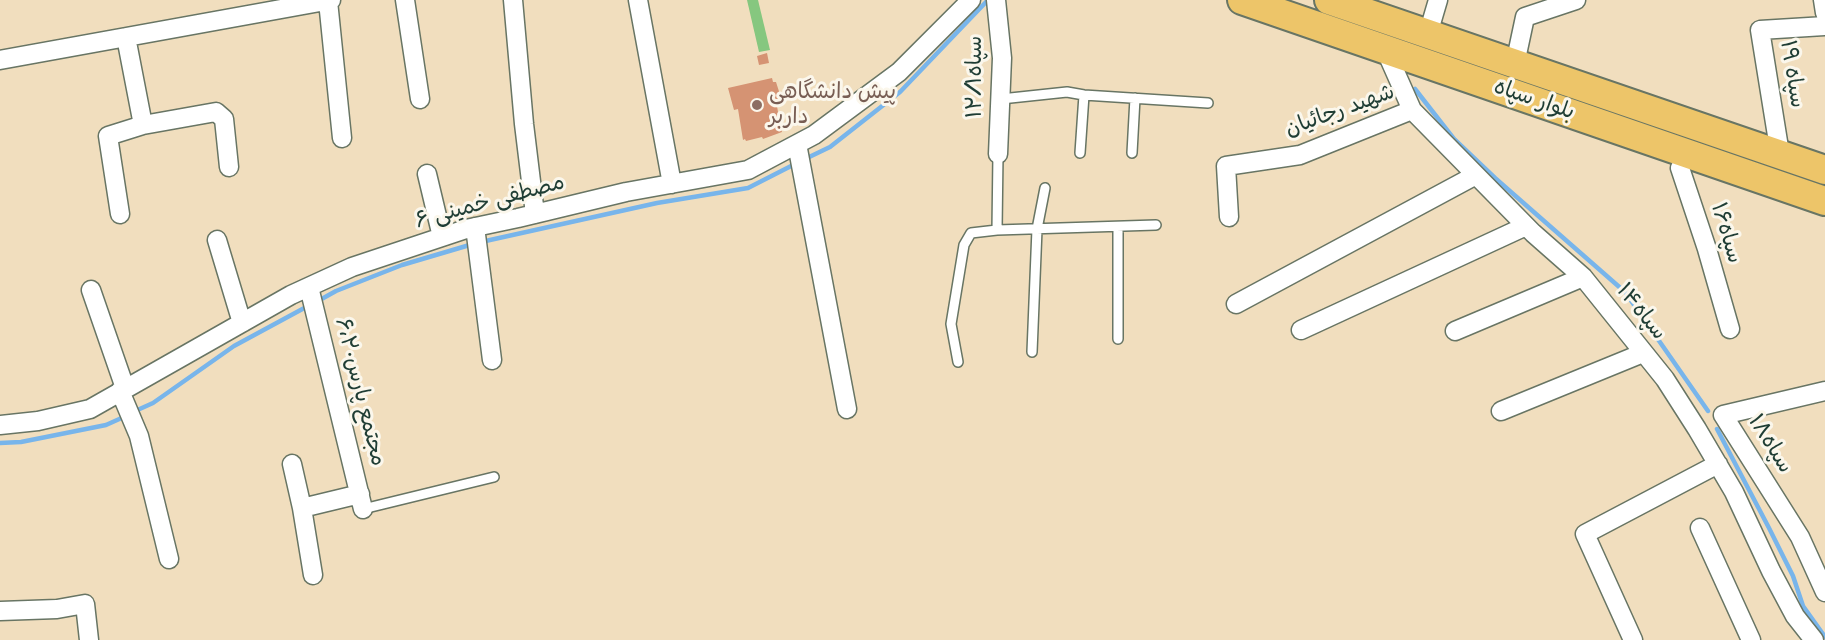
<!DOCTYPE html>
<html>
<head>
<meta charset="utf-8">
<style>
	body { margin:0 }
	canvas { display:block; background:#f1debe }
</style>
</head>
<body>
<canvas width="1825" height="640"></canvas>
<script>
const ctx = document.querySelector('canvas').getContext('2d');
ctx.lineJoin = 'round';
function fill(path, color) { ctx.fillStyle = color; ctx.fill(path, 'evenodd'); }
const toPath = rows => new Path2D(rows.map(r => 'M' + r).join(''));
function strokePath(path, color, width, dash) { ctx.strokeStyle = color; ctx.lineWidth = width; ctx.lineCap = dash ? 'butt' : 'round'; ctx.setLineDash(dash || []); ctx.stroke(path); }
function label(font, color, halo, rows, align = 'center') {
  ctx.font = font + ' Sriracha,"Playpen Sans Arabic",sans-serif'; ctx.lineWidth = 6; ctx.setLineDash([]); ctx.textBaseline = 'middle'; ctx.strokeStyle = halo; ctx.fillStyle = color; for (const [text, x, y, turn = 0] of rows) {
    ctx.save(); ctx.translate(x, y); ctx.rotate((+turn || 0) * Math.PI / 180); ctx.textAlign = isNaN(turn) ? turn : align; if (halo) ctx.strokeText(text, 0, 0); ctx.fillText(text, 0, 0); ctx.restore();
  }
}
fill(toPath([
	[747,0,758,0,770,50,759,52]
]), '#86c77f');
strokePath(toPath([
	[1415,89,1454,139,1495,178,1625,292,1708,411],
	[805,159,830,147,900,92,987,1],
	[481,242,657,203,748,188,797,163],
	[318,301,336,291,402,265,473,244],
	[133,412,153,403,234,346,308,306],
	[1717,429,1769,528,1793,576,1803,606,1825,637],
	[0,443,21,442,106,425,126,416]
]), '#78b5eb', 4.5);
fill(toPath([
	[767,53,769,63,759,65,757,56],
	[772,78,773,82,776,82,783,104,777,106,779,118,781,118,784,127,781,128,782,132,763,139,762,137,746,141,745,139,743,140,738,109,734,110,728,88]
]), '#d59373');
const service = toPath([
	[1001,99,1067,92,1084,95,1208,103],
	[1080,153,1084,95],
	[1132,153,1135,98],
	[998,154,997,230,1156,225],
	[1118,339,1118,227],
	[1032,352,1037,229,1045,188],
	[958,362,951,324,964,245,971,233,997,230],
	[363,509,494,477]
]);
const minor = toPath([
	[405,0,420,99],
	[513,0,524,124,535,214],
	[638,0,672,184],
	[996,0,1002,58,998,154],
	[1823,0,1825,13],
	[328,1,342,138],
	[1428,34,1438,0],
	[126,37,143,125,216,112,224,119,229,167],
	[1385,49,1412,110,1533,233,1583,277,1665,379,1697,429,1734,492,1771,571,1795,616,1814,640],
	[0,60,331,0],
	[1515,64,1525,17,1576,0],
	[797,144,847,409],
	[1688,154,1680,168,1707,249,1730,329],
	[1780,154,1760,30,1825,26],
	[427,174,442,237],
	[120,214,108,136,143,125],
	[1229,217,1226,166,1300,155,1412,110],
	[475,227,492,360],
	[217,240,242,323],
	[309,287,363,509],
	[91,290,125,388],
	[1236,304,1476,175],
	[1301,330,1526,226],
	[1455,331,1583,277],
	[120,391,139,436,169,559],
	[1825,391,1723,415,1800,537,1825,592],
	[1501,411,1643,353],
	[0,425,38,421,90,409,291,295,352,267,466,229,518,218,626,192,748,170,814,135,899,72,971,0],
	[292,464,302,508,360,494],
	[302,508,313,575],
	[1700,528,1751,640],
	[0,611,57,609,85,604,89,640],
	[1633,640,1585,534,1718,464]
]);
const primary = toPath([
	[1242,0,1825,201],
	[1329,0,1825,170]
]);
strokePath(service, '#687564', 12);
strokePath(minor, '#687564', 21);
strokePath(primary, '#687564', 32);
strokePath(service, '#fff', 9);
strokePath(minor, '#fff', 18);
strokePath(primary, '#edc569', 28);
for (const [x, y, r, color] of [
	[757,105,6,"#8d6e63"]
]) { const dot = new Path2D(); dot.arc(x, y, r, 0, 2 * Math.PI); ctx.fillStyle = color; ctx.fill(dot); strokePath(dot, '#fbf7ec', 2); }
label('22px', '#1f3d34', '#fbf7ec', [
	["سپاه ۱۹",1792,74,81],
	["سپاه۱۲/۱",975,77,-90],
	["بلوار سپاه",1534,100,19],
	["شهید رجائیان",1340,111,-20],
	["مصطفی خمینی ۶",490,202,-15],
	["سپاه۱۶",1726,233,73],
	["سپاه۱۴",1641,312,51],
	["۶،مجتمع پارس۲۰",360,392,76],
	["سپاه۱۸",1770,444,58]
]);
label('22px', '#785e54', '#fbf7ec', [
	["پیش دانشگاهی",769,92],
	["داربر",769,117]
], 'left');
</script>
</body>
</html>
